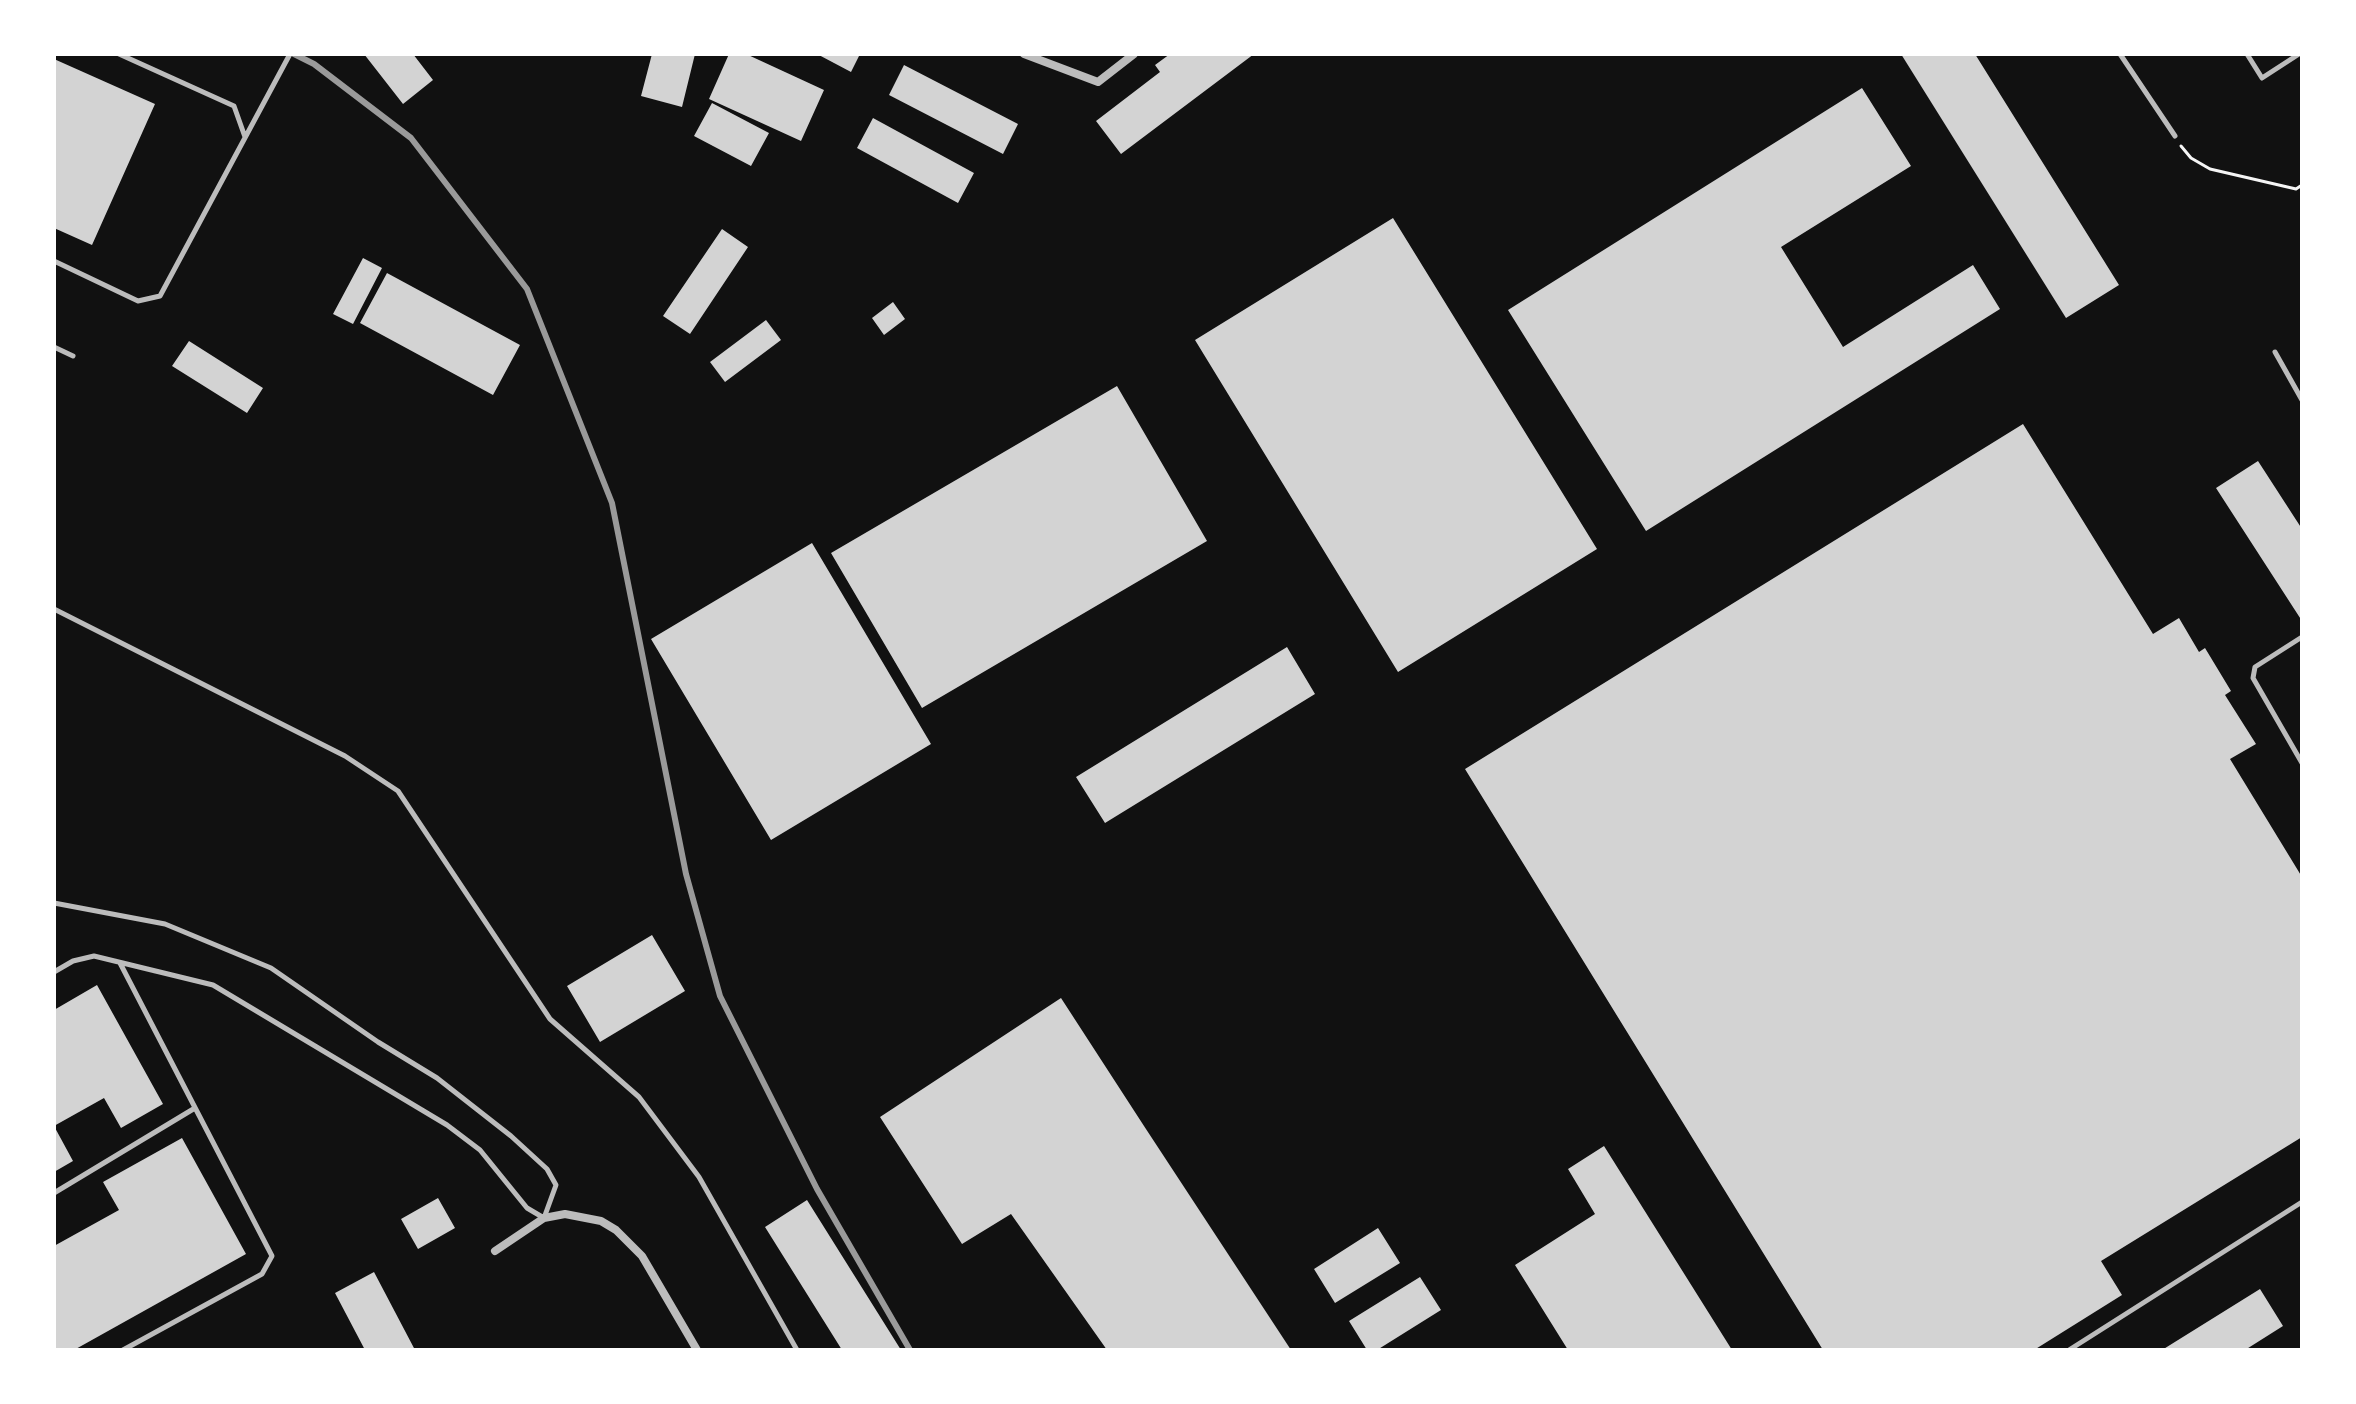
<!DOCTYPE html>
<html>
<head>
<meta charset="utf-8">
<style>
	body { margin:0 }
	#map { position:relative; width:2356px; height:1404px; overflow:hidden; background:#111; font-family:"Exo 2",sans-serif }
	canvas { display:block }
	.frame { position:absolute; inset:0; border:56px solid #fff; pointer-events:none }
</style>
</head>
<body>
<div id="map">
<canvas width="2356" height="1404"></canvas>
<div class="frame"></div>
</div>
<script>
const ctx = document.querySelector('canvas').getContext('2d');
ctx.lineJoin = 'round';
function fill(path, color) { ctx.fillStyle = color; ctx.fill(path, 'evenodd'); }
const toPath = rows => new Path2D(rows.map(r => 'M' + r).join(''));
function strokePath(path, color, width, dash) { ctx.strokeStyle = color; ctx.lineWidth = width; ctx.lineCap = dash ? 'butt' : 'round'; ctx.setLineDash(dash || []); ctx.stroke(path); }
fill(toPath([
	[364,54,413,54,433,80,403,104],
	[652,54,695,54,682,107,641,96],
	[729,54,746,54,824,90,801,141,709,99],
	[817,54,860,54,851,72],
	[1170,54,1254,54,1121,154,1096,121,1160,72,1155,65],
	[1901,54,1975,54,2119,285,2066,318],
	[54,59,155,104,92,245,54,228],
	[904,65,1018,124,1003,154,889,95],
	[1862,88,1911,166,1781,247,1843,347,1973,265,2000,309,1646,531,1508,310],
	[712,103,769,133,751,166,694,136],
	[873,118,974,173,958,203,857,148],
	[1393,218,1597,549,1398,672,1195,340],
	[722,229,748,247,690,334,663,316],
	[363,258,382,268,353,324,333,314],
	[387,273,520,345,493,395,360,323],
	[893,302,905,319,884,335,872,318],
	[766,320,781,340,725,382,710,362],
	[189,341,263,388,247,413,172,366],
	[1117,386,1207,541,922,708,831,553],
	[2023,424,2153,634,2179,618,2199,652,2205,648,2231,691,2225,695,2256,744,2230,759,2302,877,2302,1137,2101,1261,2122,1295,2034,1350,1823,1350,1465,769],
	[2258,461,2302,529,2302,621,2216,488],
	[812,543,931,744,771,840,651,639],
	[1287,647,1315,694,1105,823,1076,777],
	[652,935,685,991,600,1042,567,986],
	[97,985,163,1104,121,1128,104,1098,54,1126,73,1161,54,1172,54,1010],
	[1061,998,1144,1126,1291,1350,1107,1350,1011,1214,962,1244,880,1117],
	[182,1138,246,1254,74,1350,54,1350,54,1246,119,1210,103,1182],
	[1604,1146,1732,1350,1568,1350,1515,1265,1595,1214,1568,1169],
	[438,1198,455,1228,418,1249,401,1219],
	[807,1200,901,1350,842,1350,765,1227],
	[1378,1228,1400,1263,1335,1303,1314,1269],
	[374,1272,415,1350,365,1350,335,1293],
	[1420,1277,1441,1310,1377,1350,1367,1350,1349,1321],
	[2260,1289,2283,1326,2245,1350,2162,1350]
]), '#d3d3d3');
strokePath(toPath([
	[2181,146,2191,158,2210,169,2296,189,2302,185]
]), '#f5f5f5', 3);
strokePath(toPath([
	[119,54,234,106,245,137],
	[2120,54,2175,136],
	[2247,54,2262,78,2299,54],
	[54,261,138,301,160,296,290,54],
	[54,347,73,356],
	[2275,352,2302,400],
	[54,609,345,756,398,791,550,1019,639,1097,699,1177,797,1350],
	[2302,637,2255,667,2253,678,2302,763],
	[54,903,165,924,271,968,378,1042,437,1078,511,1136,547,1169,556,1185,544,1218,527,1208,480,1150,447,1125,213,985,94,956,73,961,54,972],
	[120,963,272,1256,262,1274,123,1350],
	[54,1193,195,1108],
	[2069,1350,2302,1202]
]), '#bcbcbc', 5);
strokePath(toPath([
	[1024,54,1098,82,1134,54],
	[495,1251,544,1218,565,1214,601,1221,616,1230,642,1256,697,1350]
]), '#bcbcbc', 8);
strokePath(toPath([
	[294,54,314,64,411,138,527,289,612,503,686,874,720,996,817,1189,910,1350]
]), '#9a9a9a', 6);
</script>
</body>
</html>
